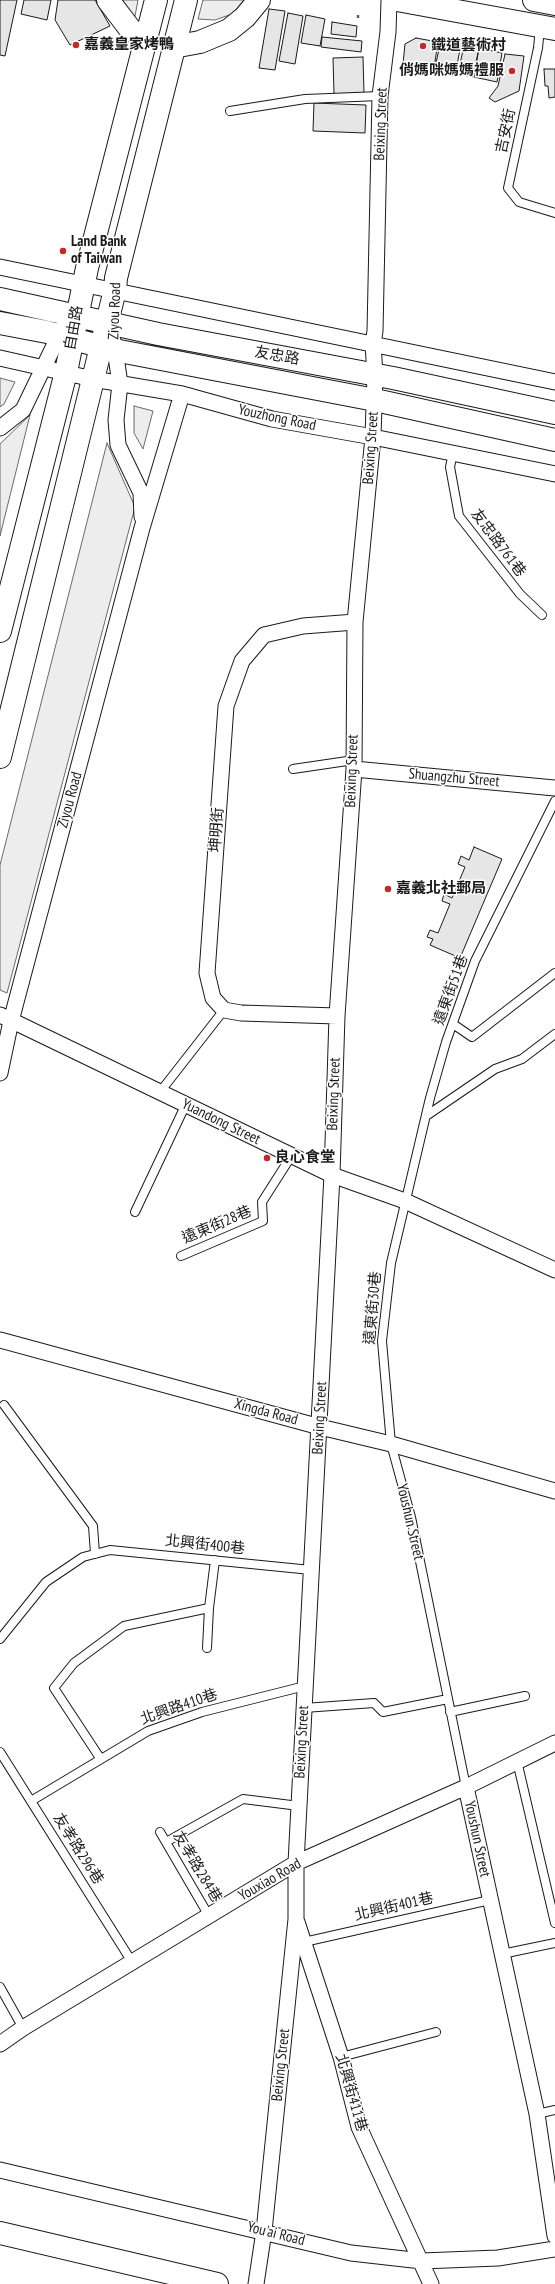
<!DOCTYPE html>
<html>
<head>
<meta charset="utf-8">
<style>
	body { margin:0 }
	canvas { display:block; background:#fff }
</style>
</head>
<body>
<canvas width="555" height="2284"></canvas>
<script>
const ctx = document.querySelector('canvas').getContext('2d');
ctx.lineJoin = 'round';
function fill(path, color) { ctx.fillStyle = color; ctx.fill(path, 'evenodd'); }
const toPath = rows => new Path2D(rows.map(r => 'M' + r).join(''));
function strokePath(path, color, width, dash) { ctx.strokeStyle = color; ctx.lineWidth = width; ctx.lineCap = dash ? 'butt' : 'round'; ctx.setLineDash(dash || []); ctx.stroke(path); }
function label(font, color, halo, rows, align = 'center') {
  ctx.font = font + ' "PT Sans Narrow","Noto Sans TC",sans-serif'; ctx.lineWidth = 3; ctx.setLineDash([]); ctx.textBaseline = 'middle'; ctx.strokeStyle = halo; ctx.fillStyle = color; for (const [text, x, y, turn = 0] of rows) {
    ctx.save(); ctx.translate(x, y); ctx.rotate((+turn || 0) * Math.PI / 180); ctx.textAlign = isNaN(turn) ? turn : align; if (halo) ctx.strokeText(text, 0, 0); ctx.fillText(text, 0, 0); ctx.restore();
  }
}
const built = toPath([
	[117,0,138,0,135,16,117,0],
	[203,0,244,0,232,14,215,20,198,19,203,0],
	[0,378,15,382,4,404,0,407,0,378],
	[134,406,153,411,143,449,134,433,134,406],
	[30,415,0,536,0,444,30,415],
	[107,443,135,507,7,993,0,990,0,865,107,443]
]);
fill(built, '#ededed');
strokePath(built, '#6a6a6a', 1);
const building = toPath([
	[0,0,17,0,5,56,0,55,0,0],
	[24,0,51,0,47,20,21,14,24,0],
	[58,0,95,0,110,26,70,45,55,20,58,0],
	[269,9,285,11,275,70,259,68,269,9],
	[288,13,303,16,295,64,279,61,288,13],
	[306,15,325,19,320,46,301,43,306,15],
	[332,22,357,26,356,37,331,34,332,22],
	[322,37,362,41,361,52,321,47,322,37],
	[416,38,438,42,434,68,403,64,405,44,416,38],
	[441,40,461,44,455,76,434,72,441,40],
	[464,45,479,48,473,77,458,74,464,45],
	[479,48,502,53,497,82,474,77,479,48],
	[505,54,524,56,519,91,495,102,489,98,498,86,505,54],
	[363,57,364,93,334,94,333,58,363,57],
	[544,69,555,69,555,97,549,98,548,86,545,86,544,69],
	[314,103,366,105,365,133,313,131,314,103],
	[474,847,502,859,460,958,430,945,433,939,427,937,430,930,438,933,450,904,442,901,444,894,452,898,465,867,458,864,461,856,469,860,474,847]
]);
fill(building, '#e6e6e6');
strokePath(building, '#1a1a1a', 1);
const lane = toPath([
	[540,28,538,48,508,188,519,202,555,213],
	[230,111,305,99,380,96],
	[453,453,450,467,459,516,520,594,542,615],
	[293,769,354,760],
	[453,1024,472,1037,555,973],
	[160,1092,224,1010],
	[426,1116,495,1069,522,1059,555,1034],
	[135,1212,186,1104],
	[181,1256,263,1221,262,1202,292,1155],
	[4,1405,93,1526,95,1554],
	[0,1639,46,1582,83,1557,110,1550,311,1570],
	[207,1648,209,1608],
	[304,1708,374,1703,383,1712,448,1699],
	[450,1712,525,1696],
	[0,1752,132,1962],
	[100,1758,54,1688,74,1663,124,1626,209,1608,215,1560],
	[517,1761,555,1923],
	[466,1787,411,1517,391,1444,382,1341,391,1263,430,1098,446,1042,475,961,555,801],
	[31,1801,148,1731,202,1712,305,1686],
	[160,1832,209,1916],
	[166,1842,243,1799,299,1806],
	[304,1942,490,1900],
	[502,1954,555,1943],
	[0,1987,23,2028],
	[341,2057,436,2032],
	[537,2114,555,2110]
]);
const street = toPath([
	[0,267,555,382],
	[114,343,120,384,116,420,118,445,141,493,142,517],
	[0,358,93,379,182,394,272,419,373,437,555,474],
	[0,428,23,410,63,327],
	[354,769,555,788],
	[0,1015,332,1175,405,1201,555,1270],
	[337,1016,241,1013,224,1010,213,998,207,973,226,706,242,661,264,635,303,626,355,622],
	[0,1073,11,1021,142,528,182,394],
	[0,1340,320,1427,391,1444,555,1491],
	[466,1787,537,2114,555,2236],
	[297,1922,341,2057,359,2127,431,2284],
	[0,2044,23,2028,296,1863,466,1787,555,1743],
	[0,2170,351,2253,422,2261,498,2258,555,2249],
	[256,2284,264,2231,296,1919,296,1863,332,1175,337,1016,354,769,355,622,373,437,375,375,373,344,375,331,380,96,388,32,389,0]
]);
const secondary = toPath([
	[108,0,130,29,146,40],
	[0,299,158,334,393,378,555,413],
	[0,323,47,332,114,350,375,400,555,440],
	[0,631,66,372,87,268,156,0],
	[0,757,115,290,116,278,186,0],
	[0,2233,217,2284]
]);
const primary = toPath([
	[397,0,555,29],
	[534,0,555,4],
	[173,47,200,42,229,30,245,17,259,0]
]);
strokePath(lane, '#1a1a1a', 10);
strokePath(street, '#1a1a1a', 17);
strokePath(secondary, '#1a1a1a', 24);
strokePath(primary, '#1a1a1a', 24);
strokePath(toPath([
	[358,18,358,14]
]), '#5f5f5f', 2.5, [3, 2]);
strokePath(lane, '#fff', 8);
strokePath(street, '#fff', 15);
strokePath(secondary, '#fff', 22);
strokePath(primary, '#fff', 22);
for (const [x, y, r, color] of [
	[76,45,4,"#c62828"],
	[423,46,4,"#c62828"],
	[512,71,4,"#c62828"],
	[63,251,4,"#c62828"],
	[388,889,4,"#c62828"],
	[267,1158,4,"#c62828"]
]) { const dot = new Path2D(); dot.arc(x, y, r, 0, 2 * Math.PI); ctx.fillStyle = color; ctx.fill(dot); strokePath(dot, '#fff', 1.5); }
label('bold 15px', '#1a1a1a', '#fff', [
	["嘉義皇家烤鴨",84,45],
	["鐵道藝術村",431,46],
	["俏媽咪媽媽禮服",504,71,"right"],
	["Land Bank",71,242],
	["of Taiwan",71,259],
	["嘉義北社郵局",396,889],
	["良心食堂",275,1158]
], 'left');
label('15px', '#1a1a1a', '#fff', [
	["Beixing Street",381,124,-88],
	["吉安街",506,131,-78],
	["Ziyou Road",115,311,-88],
	["自由路",74,328,-80],
	["友忠路",277,356,10],
	["Youzhong Road",277,418,12],
	["Beixing Street",371,448,-86],
	["友忠路761巷",498,543,53],
	["Beixing Street",352,771,-88],
	["Shuangzhu Street",454,778,5],
	["Ziyou Road",70,800,-75],
	["坤明街",217,830,-86],
	["遠東街51巷",451,990,-70],
	["Beixing Street",334,1094,-88],
	["Yuandong Street",221,1122,26],
	["遠東街28巷",217,1225,-23],
	["遠東街30巷",373,1308,-85],
	["Xingda Road",266,1412,15],
	["Beixing Street",320,1418,-87],
	["Youshun Street",410,1522,77],
	["北興街400巷",205,1545,6],
	["北興路410巷",179,1707,-19],
	["Beixing Street",302,1742,-87],
	["Youshun Street",477,1839,78],
	["友孝路296巷",78,1849,58],
	["友孝路284巷",197,1867,59],
	["Youxiao Road",270,1880,-30],
	["北興街401巷",394,1907,-13],
	["Beixing Street",281,2065,-84],
	["北興街411巷",351,2093,74],
	["You'ai Road",276,2234,14]
]);
</script>
</body>
</html>
